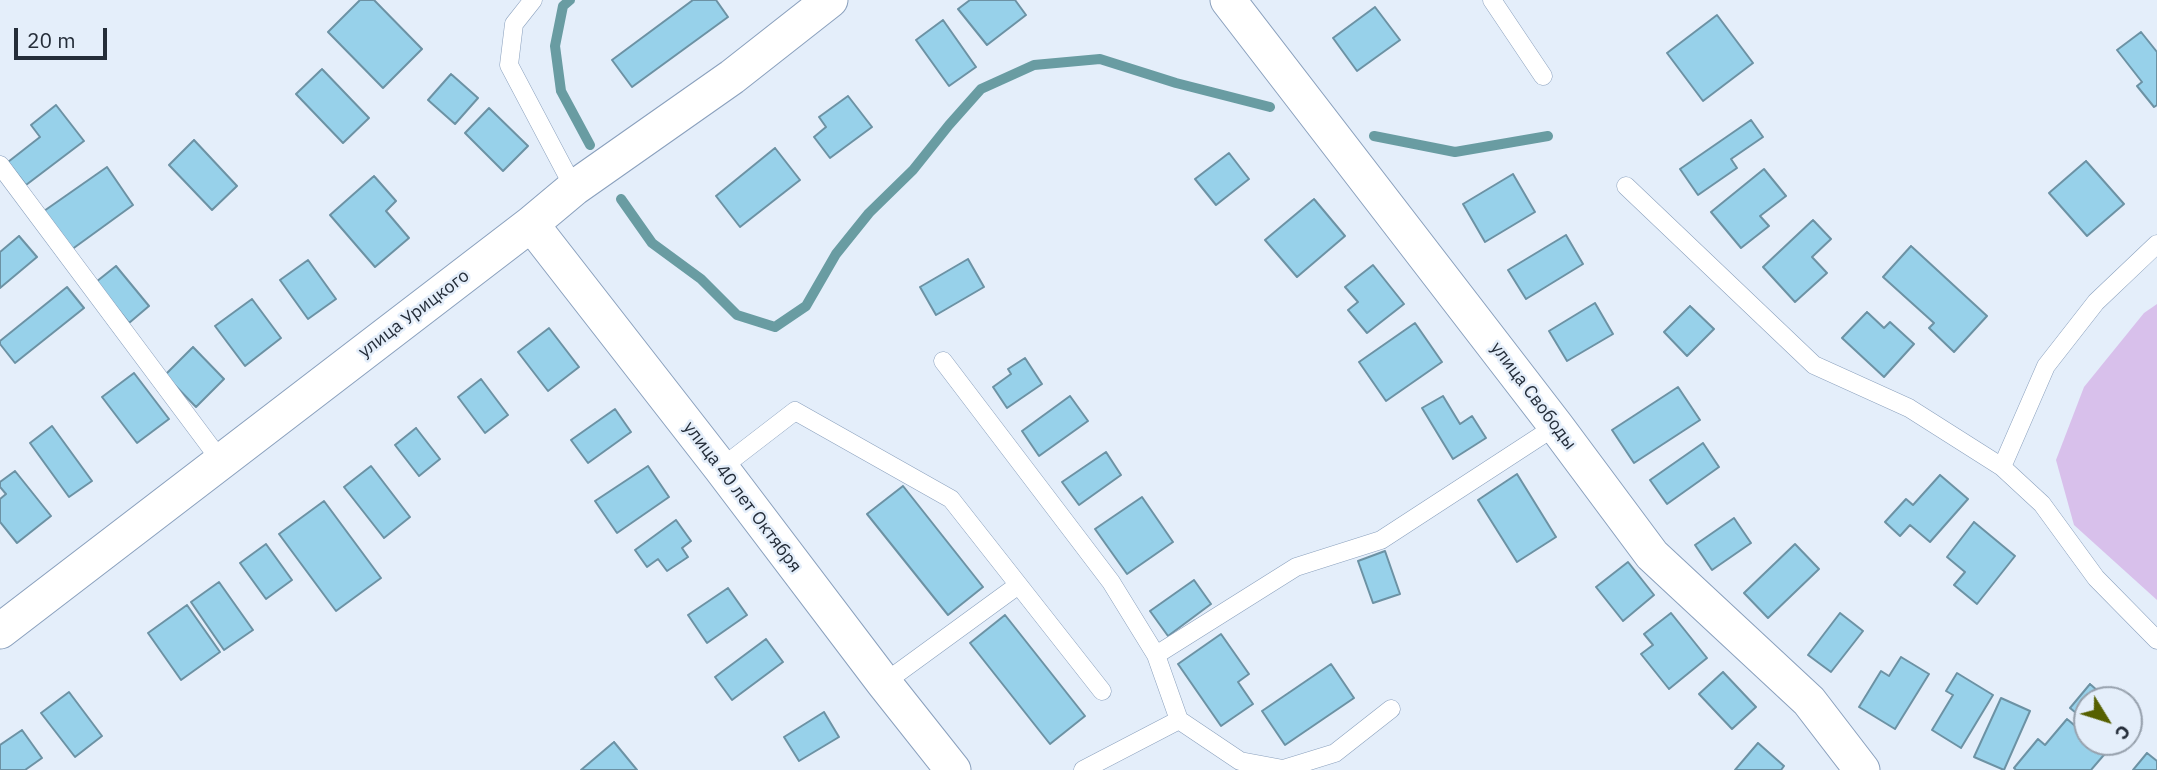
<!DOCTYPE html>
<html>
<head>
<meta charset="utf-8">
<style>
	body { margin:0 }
	#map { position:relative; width:2157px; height:770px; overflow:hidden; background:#e4eefa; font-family:"IBM Plex Sans",sans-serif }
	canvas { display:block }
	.north { position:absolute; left:2073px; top:686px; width:70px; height:70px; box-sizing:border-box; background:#e4eefa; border:2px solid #97a1ad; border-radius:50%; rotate:128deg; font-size:19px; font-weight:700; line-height:28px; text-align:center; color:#242d39 }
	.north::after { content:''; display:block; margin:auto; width:24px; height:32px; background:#566000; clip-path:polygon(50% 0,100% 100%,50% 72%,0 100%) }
	.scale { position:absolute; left:14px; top:28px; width:93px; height:32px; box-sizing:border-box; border:4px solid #242d39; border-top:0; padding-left:9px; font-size:21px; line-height:24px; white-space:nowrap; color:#242d39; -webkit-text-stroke:5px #e4eefa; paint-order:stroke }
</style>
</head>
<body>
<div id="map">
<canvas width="2157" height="770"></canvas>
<div class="north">С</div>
<div class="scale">20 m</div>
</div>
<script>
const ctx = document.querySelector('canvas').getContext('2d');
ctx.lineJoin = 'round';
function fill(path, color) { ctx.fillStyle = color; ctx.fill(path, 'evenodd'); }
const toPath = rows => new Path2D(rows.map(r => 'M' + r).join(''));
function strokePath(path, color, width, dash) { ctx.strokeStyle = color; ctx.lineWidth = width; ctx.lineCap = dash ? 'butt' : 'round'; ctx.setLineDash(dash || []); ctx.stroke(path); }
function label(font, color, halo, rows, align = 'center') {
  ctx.font = font + ' "IBM Plex Sans",sans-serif'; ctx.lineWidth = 5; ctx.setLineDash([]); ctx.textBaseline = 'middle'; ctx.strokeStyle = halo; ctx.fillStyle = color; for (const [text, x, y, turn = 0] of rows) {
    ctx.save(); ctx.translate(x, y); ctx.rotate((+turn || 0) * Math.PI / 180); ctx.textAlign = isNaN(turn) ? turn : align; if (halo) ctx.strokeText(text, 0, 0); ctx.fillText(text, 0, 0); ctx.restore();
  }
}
fill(toPath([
	[2157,304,2157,600,2074,525,2056,460,2084,387,2144,313]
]), '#d8c0eb');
strokePath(toPath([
	[570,0,563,6,555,46,561,91,590,145],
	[1374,136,1455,152,1548,136],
	[621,199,652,243,701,279,737,315,775,327,806,306,836,254,869,213,913,170,949,125,981,89,1034,65,1100,59,1176,83,1270,107]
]), '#699ca2', 10);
const building = toPath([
	[360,0,374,0,422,49,383,88,328,32,360,0],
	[693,0,716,0,728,17,632,87,612,60,693,0],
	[970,0,1015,0,1026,15,987,45,958,9,970,0],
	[1375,7,1400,40,1357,71,1333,38,1375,7],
	[1717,15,1753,63,1703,101,1667,53,1717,15],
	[943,20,976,67,949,86,916,40,943,20],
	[2141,32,2157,52,2157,105,2154,107,2137,86,2142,82,2117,50,2141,32],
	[322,69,369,118,343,143,296,94,322,69],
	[451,74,478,98,455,124,428,100,451,74],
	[848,96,872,127,830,158,814,137,826,127,819,117,848,96],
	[56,105,84,141,26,185,8,162,40,137,31,125,56,105],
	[489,108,528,146,503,171,465,133,489,108],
	[1751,120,1763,137,1731,159,1737,168,1698,195,1680,169,1751,120],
	[194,140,237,186,212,210,169,165,194,140],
	[775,148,800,180,740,227,716,196,775,148],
	[1229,153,1249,179,1216,205,1195,179,1229,153],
	[2086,161,2124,204,2087,236,2049,193,2086,161],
	[107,167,133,205,71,250,44,211,107,167],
	[1764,169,1786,196,1760,216,1769,226,1741,248,1711,212,1764,169],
	[1513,174,1535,212,1485,242,1463,204,1513,174],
	[374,176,396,201,386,211,409,238,375,267,330,215,374,176],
	[1314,199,1345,236,1297,277,1265,240,1314,199],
	[1813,220,1831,239,1812,257,1827,273,1795,302,1763,267,1813,220],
	[1566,235,1583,264,1526,299,1508,270,1566,235],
	[19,236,37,257,0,288,0,252,19,236],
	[1911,246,1987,316,1954,352,1929,328,1934,323,1883,277,1911,246],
	[968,259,984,287,936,315,920,287,968,259],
	[308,260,336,299,308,319,280,280,308,260],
	[1373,265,1404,304,1367,333,1348,310,1358,302,1345,287,1373,265],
	[116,266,149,306,129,323,96,282,116,266],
	[67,287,84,308,15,363,0,344,0,341,67,287],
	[252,299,281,338,245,366,215,326,252,299],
	[1595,303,1613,334,1567,361,1549,331,1595,303],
	[1690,306,1714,329,1687,356,1664,332,1690,306],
	[1867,312,1884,328,1890,322,1914,344,1884,377,1842,338,1867,312],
	[1415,323,1442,362,1386,401,1359,362,1415,323],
	[549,328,579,367,548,391,518,352,549,328],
	[193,347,224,379,196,407,165,375,193,347],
	[1025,358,1042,384,1007,408,993,387,1011,374,1008,369,1025,358],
	[134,373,169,419,137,443,102,397,134,373],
	[481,379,508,415,485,433,458,397,481,379],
	[1678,387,1700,420,1634,463,1612,430,1678,387],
	[1070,396,1088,421,1039,456,1022,431,1070,396],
	[1443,396,1460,424,1472,416,1486,438,1453,459,1422,408,1443,396],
	[615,409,631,432,588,463,571,440,615,409],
	[52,426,92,481,69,497,30,443,52,426],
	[416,428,440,459,419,476,395,445,416,428],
	[1703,443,1719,467,1667,504,1650,480,1703,443],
	[1106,452,1121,475,1079,505,1062,482,1106,452],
	[371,466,410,517,384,538,344,487,371,466],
	[648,466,669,497,617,533,595,501,648,466],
	[15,471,51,516,17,543,0,522,0,499,6,494,0,487,0,482,15,471],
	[1517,474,1556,537,1517,562,1478,500,1517,474],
	[1940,475,1968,499,1930,542,1910,525,1900,536,1885,522,1906,499,1913,505,1940,475],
	[903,486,983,587,948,615,867,514,903,486],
	[1142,497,1173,542,1127,574,1095,529,1142,497],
	[324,501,381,578,336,611,279,534,324,501],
	[1734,518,1751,543,1712,570,1695,545,1734,518],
	[676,520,691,541,682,548,688,557,667,571,658,559,647,567,635,550,676,520],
	[1974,522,2015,556,1977,604,1954,585,1965,572,1947,557,1974,522],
	[266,544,292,580,266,599,240,563,266,544],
	[1795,544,1819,569,1768,618,1744,593,1795,544],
	[1385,551,1400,594,1373,603,1358,561,1385,551],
	[1628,562,1654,595,1623,621,1596,587,1628,562],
	[1194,580,1211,604,1168,636,1150,611,1194,580],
	[219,582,253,630,224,650,191,602,219,582],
	[728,588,747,615,707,643,688,615,728,588],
	[187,605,220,652,181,680,148,633,187,605],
	[1671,613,1707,658,1669,689,1641,654,1653,645,1644,634,1671,613],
	[1840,613,1863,631,1831,672,1808,655,1840,613],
	[1005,615,1085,716,1050,744,970,643,1005,615],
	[1221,634,1249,674,1238,682,1253,704,1221,726,1178,664,1221,634],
	[766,639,783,662,732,700,715,677,766,639],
	[1901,657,1929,674,1895,729,1859,707,1881,671,1889,676,1901,657],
	[1331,664,1354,698,1285,745,1262,711,1331,664],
	[1723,672,1756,707,1732,729,1699,694,1723,672],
	[1957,673,1993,695,1961,748,1932,730,1953,695,1946,691,1957,673],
	[2090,684,2108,700,2087,700,2087,722,2070,708,2090,684],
	[69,692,102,736,75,757,41,713,69,692],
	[2001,698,2030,711,2004,770,1974,757,2001,698],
	[824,712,839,737,799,761,784,737,824,712],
	[2067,719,2080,730,2087,723,2087,742,2115,742,2091,770,2016,770,2014,768,2038,739,2045,745,2067,719],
	[22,730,42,758,25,770,0,770,0,745,22,730],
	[614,742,637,770,581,770,614,742],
	[1758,743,1784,766,1781,770,1735,770,1758,743],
	[2147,753,2157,761,2157,770,2133,770,2147,753]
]);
fill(building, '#97d1ea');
strokePath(building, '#6c92a4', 2);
const lane = toPath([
	[533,0,514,24,509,65,574,188],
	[1492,0,1543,76],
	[0,165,221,461],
	[1626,186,1814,365,1909,408,2002,467,2046,366,2096,302,2157,244],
	[943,361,1111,582,1156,655,1179,720],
	[2002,467,2042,504,2096,578,2157,640],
	[721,468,795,411,951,499,1102,691],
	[1156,655,1296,567,1381,540,1556,426],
	[884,683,1017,586],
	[1083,770,1179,720,1240,761,1283,769,1335,753,1391,709]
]);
const street = toPath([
	[1228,0,1556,426,1652,555,1809,701,1862,770],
	[531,224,721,468,884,683,953,770],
	[0,631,531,224,574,188,732,77,830,0]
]);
strokePath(lane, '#8aa0bd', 19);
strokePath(street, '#8aa0bd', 37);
strokePath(lane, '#fff', 18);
strokePath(street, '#fff', 35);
label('18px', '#242d39', '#e4eefa', [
	["улица Урицкого",414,314,-37],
	["улица Свободы",1533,396,53],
	["улица 40 лет Октября",742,497,53]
]);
</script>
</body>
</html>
